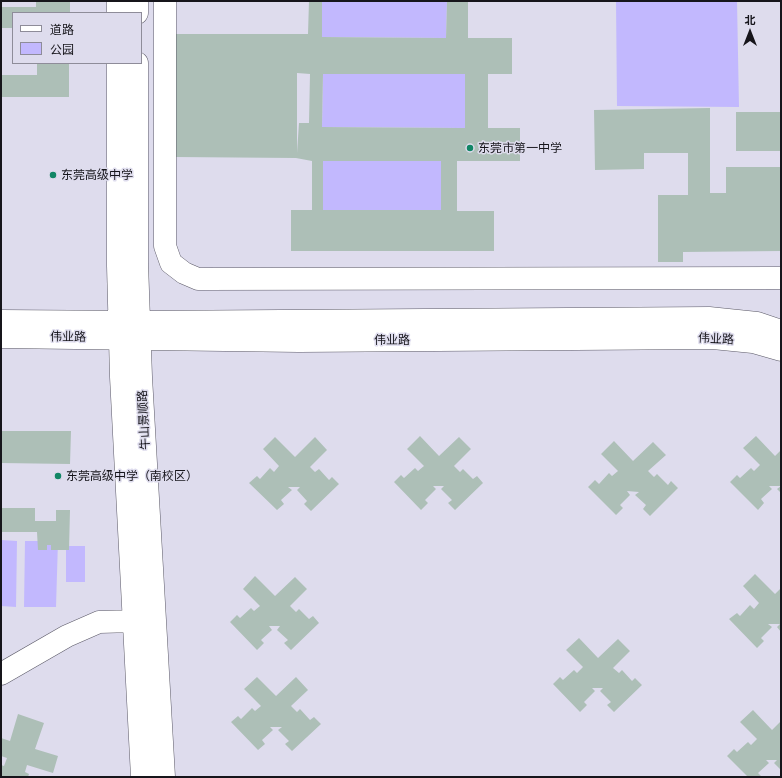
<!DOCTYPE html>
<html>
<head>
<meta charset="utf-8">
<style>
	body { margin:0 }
	#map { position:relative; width:782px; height:778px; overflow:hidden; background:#dedced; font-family:"Public Sans","Noto Sans SC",sans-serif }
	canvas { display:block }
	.frame { position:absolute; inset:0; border:2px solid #16151b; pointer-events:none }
	.legend { position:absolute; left:12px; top:12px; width:130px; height:52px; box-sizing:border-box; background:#dedced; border:1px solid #8e8c99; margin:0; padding:5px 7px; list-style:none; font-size:12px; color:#16151b }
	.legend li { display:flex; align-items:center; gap:8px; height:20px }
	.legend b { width:20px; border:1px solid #8e8c99 }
	.north { position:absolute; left:730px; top:12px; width:40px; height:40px; -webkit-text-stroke:3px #dedced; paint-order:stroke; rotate:0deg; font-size:11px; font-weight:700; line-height:16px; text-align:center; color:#16151b }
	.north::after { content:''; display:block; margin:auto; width:14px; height:18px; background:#16151b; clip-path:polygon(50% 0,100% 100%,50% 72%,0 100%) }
</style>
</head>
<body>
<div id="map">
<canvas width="782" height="778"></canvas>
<div class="frame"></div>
<ul class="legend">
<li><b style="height:5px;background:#fff"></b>道路</li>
<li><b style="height:11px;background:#c2b8fe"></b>公园</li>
</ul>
<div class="north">北</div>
</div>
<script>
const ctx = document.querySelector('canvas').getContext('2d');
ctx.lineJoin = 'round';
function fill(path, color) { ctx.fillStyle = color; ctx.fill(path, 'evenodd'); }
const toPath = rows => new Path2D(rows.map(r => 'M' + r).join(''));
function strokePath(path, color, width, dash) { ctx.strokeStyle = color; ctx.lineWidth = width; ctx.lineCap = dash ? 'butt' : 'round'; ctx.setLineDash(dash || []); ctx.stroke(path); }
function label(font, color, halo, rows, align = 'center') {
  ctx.font = font + ' "Public Sans","Noto Sans SC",sans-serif'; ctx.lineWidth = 3; ctx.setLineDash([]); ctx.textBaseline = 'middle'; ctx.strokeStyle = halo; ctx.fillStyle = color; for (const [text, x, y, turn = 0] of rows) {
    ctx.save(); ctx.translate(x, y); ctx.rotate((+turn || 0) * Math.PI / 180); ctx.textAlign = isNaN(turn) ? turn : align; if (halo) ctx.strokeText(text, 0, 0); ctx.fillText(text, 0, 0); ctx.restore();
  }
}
fill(toPath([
	[322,1,447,1,446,38,322,37],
	[616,1,737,1,739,107,617,106],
	[323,74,465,74,465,128,322,127],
	[323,161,441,161,441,210,323,210],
	[1,540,17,541,16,607,1,606],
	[25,541,58,541,56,607,24,607],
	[66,546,85,546,85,582,66,582]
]), '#c2b8fe');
fill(toPath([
	[36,1,70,1,70,13,13,13,13,28,1,28,1,7,36,7],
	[309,1,322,1,322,37,446,38,447,1,468,1,468,38,512,38,512,74,488,74,488,128,520,128,520,161,457,161,457,211,494,211,494,251,291,251,291,210,312,210,312,161,296,158,175,157,175,34,308,34],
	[297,60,297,73,310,74,309,123,299,123,297,153],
	[323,74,465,74,465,128,322,127],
	[323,161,441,161,441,210,323,210],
	[37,63,69,63,69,97,1,97,1,75,37,75],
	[710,108,710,193,726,193,726,167,781,167,781,251,683,252,683,262,658,262,658,195,688,195,688,153,644,153,644,169,595,170,594,110],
	[736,112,781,112,781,151,736,151],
	[1,431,71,431,70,464,1,463],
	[420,436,439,456,459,437,471,449,454,466,460,472,463,469,473,479,477,476,483,483,455,510,448,503,452,500,441,489,444,486,433,486,436,489,425,500,428,503,421,510,394,482,401,475,404,478,415,468,418,471,424,466,407,449],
	[756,436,775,456,781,450,781,493,777,489,781,486,769,486,772,489,761,499,764,503,758,510,730,482,737,475,740,478,751,468,754,471,760,465,743,448],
	[275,437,295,457,315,437,327,450,310,467,315,472,319,469,329,480,332,477,339,484,311,511,304,504,307,501,297,490,300,487,288,487,292,490,281,500,284,504,277,510,249,483,257,476,260,479,270,468,274,472,279,466,263,449],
	[614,441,633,461,653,442,666,455,648,471,654,477,657,474,668,485,671,481,678,488,650,516,643,509,646,505,635,495,639,492,627,491,630,495,620,505,623,508,616,515,588,487,595,480,599,484,609,473,612,476,618,471,601,454],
	[1,508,35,508,35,521,56,521,56,510,70,510,69,550,51,550,51,545,47,545,47,550,38,550,37,532,1,532],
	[755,574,775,594,781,588,781,632,777,627,780,624,768,624,772,627,761,638,764,641,757,648,729,619,737,613,740,616,750,605,754,609,759,603,743,586],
	[255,576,275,596,295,577,307,589,290,606,296,612,299,609,309,619,313,616,319,623,291,650,284,643,288,640,277,630,280,626,269,626,272,630,261,640,264,643,257,650,230,622,237,615,240,618,251,608,254,611,260,606,243,589],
	[579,638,598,658,618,639,630,651,613,668,619,673,622,670,632,681,635,678,642,685,614,712,607,705,611,702,600,691,603,688,592,688,595,691,584,702,587,705,580,712,553,684,560,677,563,680,574,670,577,673,583,667,566,650],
	[257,677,276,696,296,677,308,690,291,706,297,712,300,709,310,720,314,717,321,724,292,751,285,744,289,741,278,730,282,727,270,727,273,730,262,740,265,744,258,750,231,722,238,716,241,719,252,708,255,711,261,706,244,689],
	[753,710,772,730,781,721,781,770,774,763,777,760,766,760,769,763,758,773,762,777,748,777,727,756,734,749,737,752,748,742,751,745,757,739,740,722],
	[18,714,44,723,35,749,58,756,53,773,27,765,25,772,29,774,28,777,1,777,1,765,4,766,7,758,1,756,1,738,10,741]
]), '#adbfb7');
const minor = toPath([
	[118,1,118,13],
	[137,1,137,13],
	[165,1,165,246,171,263,184,273,198,279,781,278],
	[118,63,118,266,121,377,142,777],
	[137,63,137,263,141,377,164,777],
	[1,321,139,322,709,318,757,323,781,331],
	[1,337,299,341,713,338,753,342,781,350],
	[1,674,67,636,99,622,134,621]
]);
strokePath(minor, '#5a5866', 23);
strokePath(minor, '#fff', 22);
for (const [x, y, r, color] of [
	[470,148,4,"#118665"],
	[53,175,4,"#118665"],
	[58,476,4,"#118665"]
]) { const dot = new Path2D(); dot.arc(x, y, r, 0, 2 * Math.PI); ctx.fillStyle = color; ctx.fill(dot); strokePath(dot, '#dedced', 1.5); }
label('12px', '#16151b', '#dedced', [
	["东莞市第一中学",478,148],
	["东莞高级中学",61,175],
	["东莞高级中学（南校区）",66,476]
], 'left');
label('12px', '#16151b', '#dedced', [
	["伟业路",68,337,1],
	["伟业路",716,339,3],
	["伟业路",392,340],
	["牛山景顺路",144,420,-93]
]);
</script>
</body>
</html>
